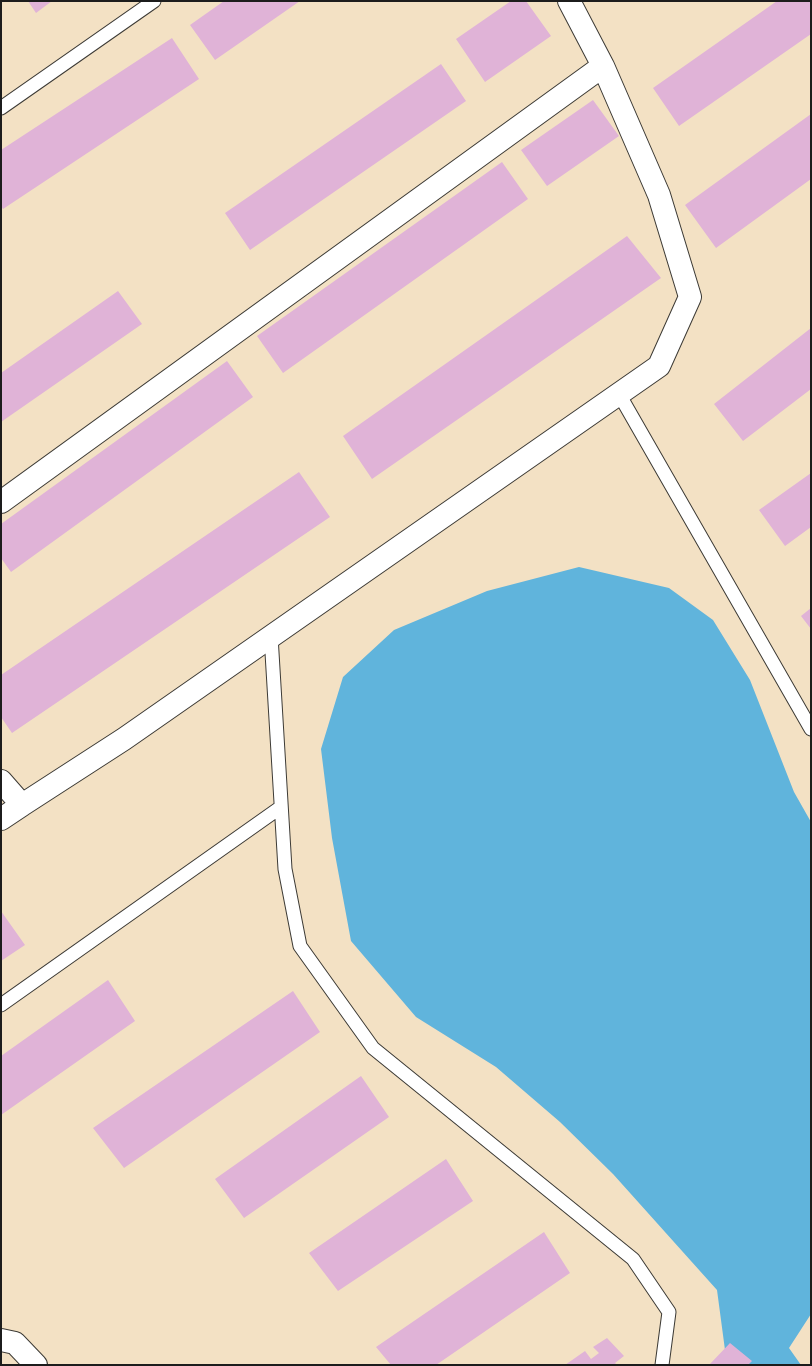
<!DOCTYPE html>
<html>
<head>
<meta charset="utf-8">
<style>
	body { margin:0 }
	#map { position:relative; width:812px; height:1366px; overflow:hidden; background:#f3e1c4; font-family:"IM FELL English",serif }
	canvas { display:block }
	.frame { position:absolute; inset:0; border:2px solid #1c1c1c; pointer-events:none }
</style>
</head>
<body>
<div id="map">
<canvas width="812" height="1366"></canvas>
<div class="frame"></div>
</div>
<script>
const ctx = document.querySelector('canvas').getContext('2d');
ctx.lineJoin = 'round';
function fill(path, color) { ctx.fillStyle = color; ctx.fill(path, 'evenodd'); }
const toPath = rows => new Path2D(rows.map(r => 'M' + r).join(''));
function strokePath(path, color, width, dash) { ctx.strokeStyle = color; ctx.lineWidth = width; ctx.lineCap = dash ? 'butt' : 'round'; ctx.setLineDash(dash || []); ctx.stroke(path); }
fill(toPath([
	[579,567,669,588,713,620,750,680,794,792,811,822,811,1314,789,1348,801,1365,727,1365,717,1290,613,1174,560,1122,496,1067,416,1017,351,941,332,838,321,749,343,677,394,630,487,591]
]), '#60b4dc');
fill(toPath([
	[28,1,52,1,36,13],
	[224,1,300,1,215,60,190,25],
	[511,1,526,1,551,36,485,82,456,39],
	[777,1,811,1,811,34,679,126,653,88],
	[172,38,199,79,3,209,1,206,1,150],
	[441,64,466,101,250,250,225,213],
	[593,100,619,136,547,186,521,150],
	[811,114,811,179,716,248,685,205],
	[502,162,528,199,283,373,257,336],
	[627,236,661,278,372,479,343,436],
	[118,291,142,324,1,422,1,373],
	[811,328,811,389,743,441,714,404],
	[227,361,253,397,11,572,1,558,1,524],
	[299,472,330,517,12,733,1,717,1,675],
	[811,473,811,527,785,546,759,510],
	[811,608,811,629,801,616],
	[1,911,25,945,1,961],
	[108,980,135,1021,1,1115,1,1056],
	[293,991,320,1032,124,1168,93,1128],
	[361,1076,389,1117,244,1218,215,1179],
	[446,1159,473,1201,338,1291,309,1253],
	[544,1232,570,1273,436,1365,391,1365,376,1347],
	[607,1338,624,1356,615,1363,617,1365,565,1365,585,1351,591,1359,599,1353,593,1347],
	[730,1343,752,1361,748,1365,709,1365]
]), '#e0b3d7');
const lane = toPath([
	[1,108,154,1],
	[619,394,811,729],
	[271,636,285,869,300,946,373,1048,633,1259,669,1312,662,1365],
	[1,1005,281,807]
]);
const street = toPath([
	[1,502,603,66,569,1],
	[1,781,22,805,124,739,659,366,690,297,659,195,603,66],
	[1,819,22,805],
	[1,1340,15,1343,36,1365]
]);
strokePath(lane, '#3c3a35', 15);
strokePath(street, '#3c3a35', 24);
strokePath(lane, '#fff', 13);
strokePath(street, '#fff', 22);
</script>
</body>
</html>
